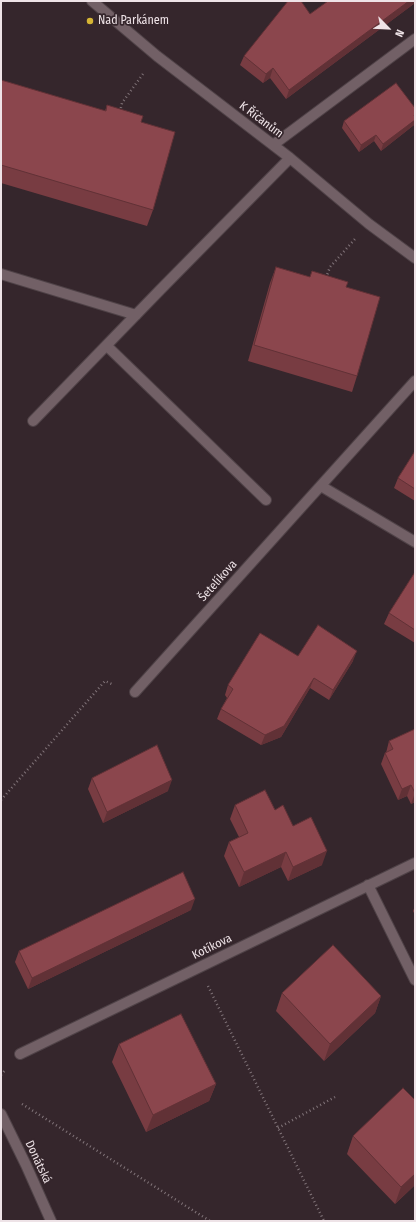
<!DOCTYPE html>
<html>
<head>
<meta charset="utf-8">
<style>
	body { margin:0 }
	#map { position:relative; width:416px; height:1222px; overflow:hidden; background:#35262c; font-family:"Fira Sans Condensed",sans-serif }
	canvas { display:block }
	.frame { position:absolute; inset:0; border:2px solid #eee3e7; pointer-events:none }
	.north { position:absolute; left:368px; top:8px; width:40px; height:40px; -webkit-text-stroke:3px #35262c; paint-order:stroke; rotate:114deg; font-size:11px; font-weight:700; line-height:16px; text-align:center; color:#eee3e7 }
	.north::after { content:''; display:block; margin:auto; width:14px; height:18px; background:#eee3e7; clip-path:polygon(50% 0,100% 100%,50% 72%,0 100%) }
</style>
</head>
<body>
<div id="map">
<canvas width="416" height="1222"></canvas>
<div class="frame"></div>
<div class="north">N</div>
</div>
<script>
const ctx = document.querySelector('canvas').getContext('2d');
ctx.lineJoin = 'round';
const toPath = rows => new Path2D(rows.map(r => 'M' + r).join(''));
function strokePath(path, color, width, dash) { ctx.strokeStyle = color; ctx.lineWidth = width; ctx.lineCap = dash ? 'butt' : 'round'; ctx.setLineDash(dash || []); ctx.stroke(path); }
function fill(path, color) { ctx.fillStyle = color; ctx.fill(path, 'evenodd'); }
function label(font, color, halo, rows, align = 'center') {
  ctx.font = font + ' "Fira Sans Condensed",sans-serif'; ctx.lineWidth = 3.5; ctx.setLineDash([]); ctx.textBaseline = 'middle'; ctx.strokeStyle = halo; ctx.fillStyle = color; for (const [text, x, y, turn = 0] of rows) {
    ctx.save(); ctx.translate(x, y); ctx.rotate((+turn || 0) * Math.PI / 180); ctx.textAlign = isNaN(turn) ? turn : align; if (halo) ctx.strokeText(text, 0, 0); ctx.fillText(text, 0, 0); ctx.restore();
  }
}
const minor = toPath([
	[92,1,157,56,290,158,369,224,415,258],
	[273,145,415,39],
	[1,274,136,315],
	[107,346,266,500],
	[33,421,161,289,290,158],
	[321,486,415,542],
	[135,692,415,381],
	[368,885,415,980],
	[20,1054,415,863],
	[1,1114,26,1165,51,1221]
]);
strokePath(minor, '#4f4247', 12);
strokePath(toPath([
	[120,112,122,103,143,74],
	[326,278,330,267,355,239],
	[1,800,105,681,114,685],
	[208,986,324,1221],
	[1,1075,6,1069],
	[22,1104,210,1221],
	[278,1128,335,1097]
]), '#83767b', 2.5, [1, 3]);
strokePath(minor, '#726066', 10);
fill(toPath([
	[415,1,415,3,286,99,270,78,263,83,240,65,244,56,310,14],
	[1,80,105,111,107,105,141,122,153,210,147,226,1,183],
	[344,121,414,125,381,151,374,141,359,152,342,128],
	[276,267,310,277,312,271,346,287,357,376,352,392,248,361,270,283],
	[415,451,415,501,394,488,398,478],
	[415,572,415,643,384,624,389,613],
	[298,656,353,661,329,700,310,688,281,737,261,745,217,719,221,709,227,698,225,695,228,685],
	[415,729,415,802,411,804,407,796,398,800,381,764,385,753,386,753,389,741],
	[92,778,168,791,103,823,88,789],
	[235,805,275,810,293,826,322,865,288,881,281,867,239,887,224,856,229,842,239,837,230,819],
	[415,906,415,915,413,911],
	[191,910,28,989,15,962,19,951],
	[282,993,381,996,375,1013,324,1061,276,1011],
	[119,1044,216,1084,209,1101,146,1132,112,1062],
	[353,1136,415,1185,395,1204,347,1154]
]), '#783c42');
fill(toPath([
	[409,1,415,1,415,3,286,99,289,90],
	[273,68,270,78,263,83,266,74],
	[415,120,414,125,381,151,383,144],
	[376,135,374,141,359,152,361,145],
	[357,651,353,661,329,700,333,690],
	[314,678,310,688,281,737,261,745,265,735],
	[172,780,168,791,103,823,107,812],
	[411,785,407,796,398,800,402,789],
	[415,793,415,802,411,804],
	[327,851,322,865,288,881,293,867],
	[286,852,281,867,239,887,244,872],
	[195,899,191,910,28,989,32,978],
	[381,996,375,1013,324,1061,330,1044],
	[216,1084,209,1101,146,1132,153,1115],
	[415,1174,415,1185,395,1204,401,1187]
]), '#613136');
const building = toPath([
	[288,1,301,1,310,14,328,1,409,1,289,90,273,68,266,74,244,56,288,1],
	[1,80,106,111,107,105,143,116,141,122,175,132,153,210,1,165,1,80],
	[396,83,415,108,415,115,414,115,415,117,415,120,383,144,376,135,361,145,344,121,396,83],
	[276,267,310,277,312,271,348,282,346,287,380,297,357,376,254,345,276,267],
	[415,451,415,489,398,478,415,451],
	[415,572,415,630,389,613,415,572],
	[318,625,357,651,333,690,314,678,284,726,265,735,221,709,233,689,228,685,260,633,298,656,318,625],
	[415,729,415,793,411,785,402,789,385,753,393,749,389,741,415,729],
	[157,745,172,780,107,812,92,778,157,745],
	[265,790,275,810,283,805,293,826,311,817,327,851,293,867,286,852,244,872,229,842,248,833,235,805,265,790],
	[183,872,195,899,32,978,19,951,183,872],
	[333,945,381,996,330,1044,282,993,333,945],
	[181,1014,216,1084,153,1115,119,1044,181,1014],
	[403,1088,415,1100,415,1174,401,1187,353,1136,403,1088]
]);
fill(building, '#8b464d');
strokePath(building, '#613136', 1);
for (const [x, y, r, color] of [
	[90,21,4,"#d6b534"]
]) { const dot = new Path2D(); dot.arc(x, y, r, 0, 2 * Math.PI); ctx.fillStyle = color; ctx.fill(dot); strokePath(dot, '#35262c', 1.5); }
label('12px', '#eee3e7', '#35262c', [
	["Nad Parkánem",98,21]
], 'left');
label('12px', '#eee3e7', '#35262c', [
	["K Říčanům",261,120,37],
	["Šetelíkova",218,581,-48],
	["Kotíkova",212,947,-26],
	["Donátská",38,1162,65]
]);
</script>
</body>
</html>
